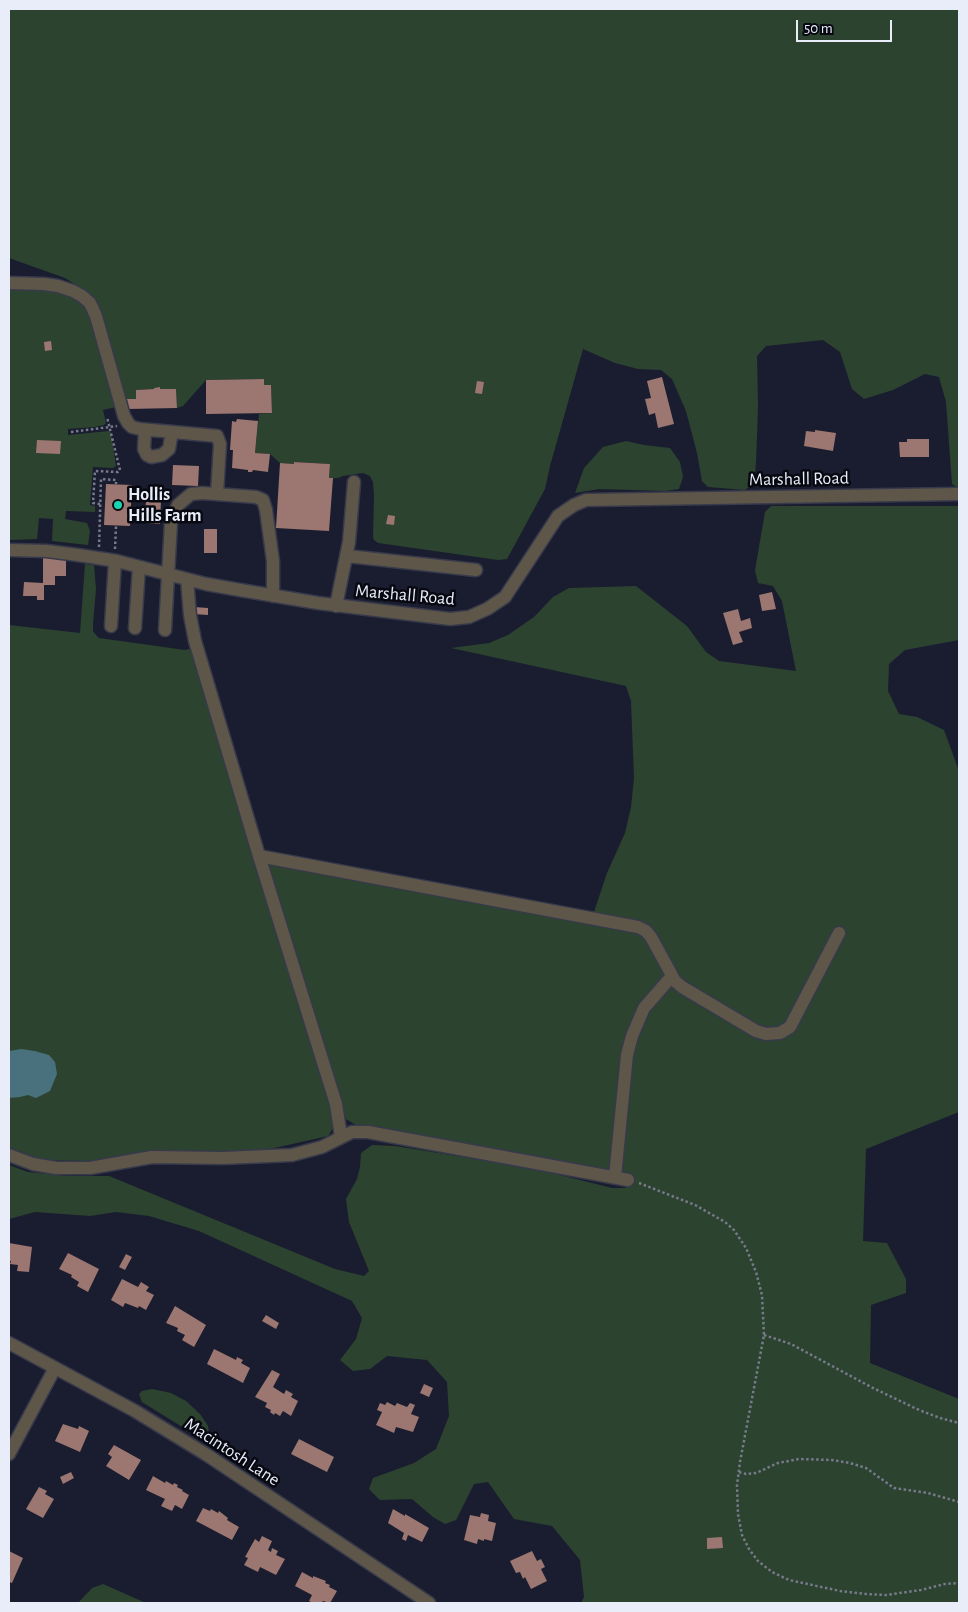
<!DOCTYPE html>
<html>
<head>
<meta charset="utf-8">
<style>
	body { margin:0 }
	#map { position:relative; width:968px; height:1612px; overflow:hidden; background:#1a1d2f; font-family:"Alegreya Sans",sans-serif }
	canvas { display:block }
	.frame { position:absolute; inset:0; border:10px solid #e9ecf9; pointer-events:none }
	.scale { position:absolute; left:796px; top:20px; width:96px; height:22px; box-sizing:border-box; border:2px solid #e9ecf9; border-top:0; padding-left:6px; font-size:15px; line-height:18px; white-space:nowrap; color:#e9ecf9; -webkit-text-stroke:4px #070810; paint-order:stroke }
</style>
</head>
<body>
<div id="map">
<canvas width="968" height="1612"></canvas>
<div class="frame"></div>
<div class="scale">50 m</div>
</div>
<script>
const ctx = document.querySelector('canvas').getContext('2d');
ctx.lineJoin = 'round';
function fill(path, color) { ctx.fillStyle = color; ctx.fill(path, 'evenodd'); }
const toPath = rows => new Path2D(rows.map(r => 'M' + r).join(''));
function strokePath(path, color, width, dash) { ctx.strokeStyle = color; ctx.lineWidth = width; ctx.lineCap = dash ? 'butt' : 'round'; ctx.setLineDash(dash || []); ctx.stroke(path); }
function label(font, color, halo, rows, align = 'center') {
  ctx.font = font + ' "Alegreya Sans",sans-serif'; ctx.lineWidth = 5; ctx.setLineDash([]); ctx.textBaseline = 'middle'; ctx.strokeStyle = halo; ctx.fillStyle = color; for (const [text, x, y, turn = 0] of rows) {
    ctx.save(); ctx.translate(x, y); ctx.rotate((+turn || 0) * Math.PI / 180); ctx.textAlign = isNaN(turn) ? turn : align; if (halo) ctx.strokeText(text, 0, 0); ctx.fillText(text, 0, 0); ctx.restore();
  }
}
fill(toPath([
	[9,9,959,9,959,489,952,484,946,402,939,377,925,374,893,390,864,399,852,389,840,352,823,340,766,346,757,356,758,407,756,463,754,483,745,490,708,487,702,481,697,453,686,411,672,379,661,370,638,369,615,363,583,349,550,466,545,489,507,559,498,560,378,543,374,540,373,537,374,496,373,482,370,476,363,473,343,476,338,478,329,478,330,464,295,462,294,464,280,463,270,454,255,453,259,414,272,413,271,385,264,385,264,379,206,380,183,406,177,408,176,389,160,389,160,387,154,388,154,389,136,390,136,399,127,399,128,409,94,299,84,290,65,278,9,258],
	[9,287,59,291,77,299,90,315,116,407,103,410,106,423,104,425,95,427,68,429,68,435,109,431,111,433,116,466,113,468,93,467,90,505,95,506,95,512,66,511,65,519,87,523,90,531,88,545,52,541,53,519,39,518,37,539,9,540],
	[626,441,644,445,670,448,680,462,683,477,679,489,665,491,599,489,575,493,584,468,603,447],
	[771,506,959,506,959,640,905,650,889,664,888,691,899,714,917,717,944,730,959,771,959,1112,866,1149,863,1241,887,1243,906,1279,906,1293,871,1305,870,1363,959,1399,959,1603,581,1603,584,1597,580,1560,552,1526,514,1519,488,1482,474,1484,456,1520,445,1524,433,1517,412,1499,380,1500,369,1489,373,1478,414,1463,436,1449,449,1416,447,1382,427,1360,387,1356,370,1369,353,1371,340,1360,356,1339,362,1318,352,1301,199,1231,149,1216,116,1212,90,1216,35,1212,9,1219,9,1165,28,1172,67,1176,109,1176,335,1269,364,1276,369,1271,349,1222,346,1199,357,1179,360,1167,361,1153,372,1145,395,1146,532,1168,612,1188,626,1188,628,1180,623,1172,356,1125,346,1119,264,857,593,915,607,873,625,833,631,807,634,778,631,701,626,686,451,648,489,643,508,635,534,617,553,597,569,588,636,586,687,626,706,652,719,661,796,671,782,601,773,586,758,583,755,570,765,512],
	[85,564,94,565,96,589,93,624,93,631,96,635,99,638,185,650,197,647,255,856,333,1116,333,1128,328,1136,261,1151,87,1161,39,1160,9,1147,9,625,80,633],
	[152,1389,171,1393,186,1401,200,1414,208,1426,209,1433,206,1437,200,1438,142,1402,139,1394,142,1391],
	[103,1584,146,1603,78,1603,92,1588]
]), '#2c4330');
fill(toPath([
	[21,1049,35,1051,49,1055,55,1062,57,1074,50,1091,36,1098,28,1095,20,1097,9,1098,9,1051]
]), '#49717d');
fill(toPath([
	[51,341,52,350,45,351,44,342],
	[662,377,674,424,658,428,655,413,649,415,645,399,651,398,647,381],
	[264,379,264,385,271,385,272,413,206,414,206,380],
	[477,381,484,382,482,394,475,393],
	[160,387,160,389,176,389,177,408,128,409,127,399,136,399,136,390,154,389,154,388],
	[237,419,258,421,255,453,270,454,268,472,253,470,252,472,248,472,248,470,232,468,233,450,230,450,232,421,236,422],
	[815,430,836,433,833,451,804,446,806,431,815,432],
	[907,439,929,439,929,457,900,457,899,442,907,442],
	[37,440,61,441,60,454,36,453],
	[294,462,330,464,329,478,333,478,329,531,276,528,280,463,294,464],
	[173,465,199,466,198,486,172,485],
	[106,484,132,485,130,526,104,525],
	[146,500,161,500,160,524,145,523],
	[388,515,395,516,394,525,386,524],
	[204,529,217,529,217,553,204,553],
	[43,557,66,558,66,576,55,576,55,585,44,585,44,600,37,600,37,596,23,596,24,582,43,583],
	[772,592,776,609,762,611,759,595],
	[194,607,208,608,208,615,193,614],
	[738,609,741,621,750,618,752,628,739,632,743,642,733,645,723,613],
	[9,1243,32,1247,29,1272,17,1271,18,1265,10,1264,11,1261,9,1261],
	[68,1253,99,1269,88,1292,77,1286,79,1282,71,1277,72,1275,59,1269],
	[126,1254,132,1257,125,1270,119,1267],
	[122,1279,138,1287,141,1282,149,1287,146,1291,154,1295,146,1310,139,1306,138,1308,125,1303,123,1307,111,1300],
	[175,1306,206,1325,194,1347,182,1340,185,1335,177,1331,178,1328,166,1323],
	[266,1315,279,1323,276,1329,262,1321],
	[214,1349,236,1360,237,1357,243,1360,241,1363,250,1368,243,1383,207,1364],
	[272,1370,280,1374,273,1387,284,1394,286,1390,293,1394,291,1397,298,1401,291,1416,283,1411,280,1416,275,1413,274,1415,270,1412,271,1410,265,1407,267,1403,255,1397],
	[424,1384,433,1388,429,1397,420,1393],
	[387,1402,395,1406,397,1403,407,1407,410,1403,415,1405,411,1414,419,1417,413,1432,396,1427,394,1433,376,1425,382,1412,377,1410,380,1403,385,1405],
	[63,1424,78,1429,79,1426,89,1431,80,1452,55,1441],
	[299,1439,334,1457,327,1472,291,1454],
	[114,1445,141,1460,129,1480,106,1466,112,1457,108,1454],
	[71,1472,74,1478,63,1484,60,1477],
	[153,1476,165,1483,166,1481,173,1485,174,1483,178,1485,177,1487,183,1490,182,1491,189,1495,182,1509,175,1505,172,1511,161,1506,165,1499,146,1490],
	[39,1487,47,1491,45,1494,54,1499,43,1518,26,1509],
	[203,1508,210,1511,211,1509,218,1513,219,1511,228,1518,227,1520,239,1527,232,1540,196,1521],
	[393,1509,405,1516,405,1514,429,1528,422,1542,408,1535,406,1541,402,1539,404,1533,388,1523],
	[481,1513,489,1515,488,1521,496,1523,492,1541,484,1539,484,1541,478,1539,477,1544,464,1540,470,1515,480,1517],
	[262,1536,272,1541,268,1550,271,1552,272,1548,278,1551,276,1555,285,1559,276,1575,260,1567,258,1572,244,1565,248,1558,245,1557,255,1539,259,1542],
	[722,1537,723,1548,707,1549,707,1538],
	[9,1551,23,1558,12,1583,9,1582],
	[532,1551,537,1561,541,1559,545,1567,541,1569,547,1581,531,1589,525,1577,523,1579,520,1572,516,1573,510,1561],
	[302,1572,313,1578,313,1576,326,1581,325,1583,330,1585,329,1587,337,1591,330,1603,323,1601,321,1603,313,1603,309,1601,312,1595,295,1586]
]), '#9c7671');
const minor = toPath([
	[9,283,44,284,58,286,73,291,82,296,90,303,96,316,124,416,128,423,132,427,140,429,217,436,220,444,217,494],
	[145,430,144,449,147,455,151,457,162,455,169,449,172,432],
	[9,550,47,551,78,555,117,561,206,584,240,590,318,603,450,619,469,617,487,609,505,597,558,516,574,505,586,500,959,494],
	[347,556,476,570],
	[187,579,190,615,195,641,259,856,336,1104,341,1137],
	[336,606,349,542,354,482],
	[111,626,115,561],
	[135,628,139,567],
	[165,630,171,522,178,505,191,494,202,493,256,497,263,500,266,510,273,561,273,596],
	[259,856,638,927,646,931,651,937,675,981,682,987,756,1031,766,1034,780,1033,790,1027,839,933],
	[9,1155,33,1164,56,1168,90,1168,152,1157,223,1158,292,1155,322,1147,352,1132,368,1132,628,1180],
	[615,1177,627,1055,632,1036,644,1008,672,976],
	[9,1343,135,1411,207,1455,429,1603],
	[9,1454,55,1368]
]);
strokePath(minor, '#373a4b', 15);
strokePath(toPath([
	[71,432,117,426],
	[100,504,93,503,95,471,118,472,120,470,107,417],
	[99,547,101,479,116,480,116,484],
	[115,549,116,526],
	[639,1183,695,1205,725,1222,734,1230,746,1248,756,1272,762,1295,764,1335,740,1462,737,1485,738,1514,742,1535,749,1549,758,1561,772,1572,789,1580,840,1591,866,1594,886,1595,921,1590,945,1584,959,1583],
	[764,1335,791,1344,873,1388,919,1410,940,1418,959,1423],
	[739,1472,746,1474,756,1473,778,1463,799,1459,832,1460,850,1463,866,1468,894,1488,928,1493,959,1502]
]), '#777a8a', 2.5, [2.5, 2.5]);
strokePath(minor, '#5f564a', 12);
for (const [x, y, r, color] of [
	[118,505,5,"#18d5b2"]
]) { const dot = new Path2D(); dot.arc(x, y, r, 0, 2 * Math.PI); ctx.fillStyle = color; ctx.fill(dot); strokePath(dot, '#070810', 2); }
label('18px', '#e9ecf9', '#070810', [
	["Marshall Road",799,479,-1],
	["Marshall Road",405,595,5],
	["Macintosh Lane",232,1452,33]
]);
label('bold 18px', '#e9ecf9', '#070810', [
	["Hollis",128,495],
	["Hills Farm",128,516]
], 'left');
</script>
</body>
</html>
